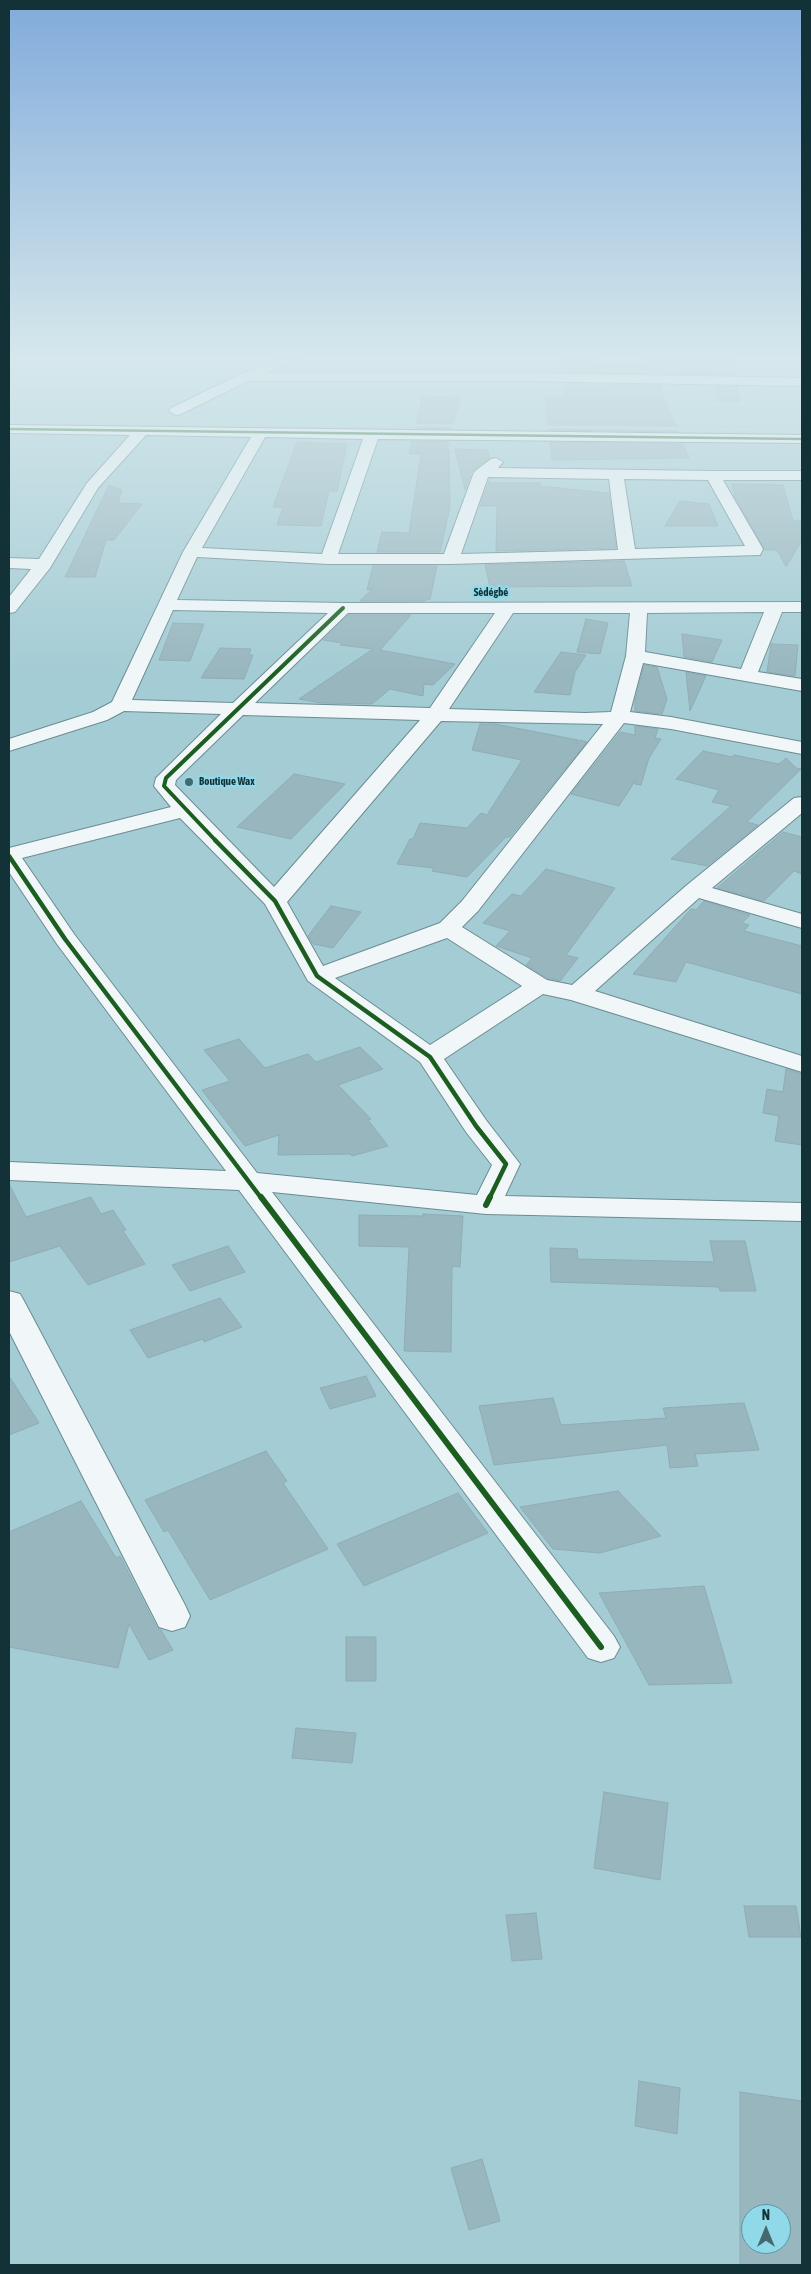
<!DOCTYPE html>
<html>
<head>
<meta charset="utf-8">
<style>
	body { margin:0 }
	#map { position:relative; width:811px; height:2274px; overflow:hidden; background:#a4ccd4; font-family:"Asap Condensed",sans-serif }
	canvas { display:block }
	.frame { position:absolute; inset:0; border:10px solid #133238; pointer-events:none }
	.north { position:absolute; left:741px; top:2204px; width:50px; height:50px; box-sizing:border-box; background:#90d9e8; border:1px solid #5e96a2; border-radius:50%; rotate:0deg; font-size:14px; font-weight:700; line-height:20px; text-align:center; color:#133238 }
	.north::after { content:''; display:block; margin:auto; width:18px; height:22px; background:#46686f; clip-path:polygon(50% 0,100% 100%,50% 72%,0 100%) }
</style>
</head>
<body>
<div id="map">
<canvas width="811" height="2274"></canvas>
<div class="frame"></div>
<div class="north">N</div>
</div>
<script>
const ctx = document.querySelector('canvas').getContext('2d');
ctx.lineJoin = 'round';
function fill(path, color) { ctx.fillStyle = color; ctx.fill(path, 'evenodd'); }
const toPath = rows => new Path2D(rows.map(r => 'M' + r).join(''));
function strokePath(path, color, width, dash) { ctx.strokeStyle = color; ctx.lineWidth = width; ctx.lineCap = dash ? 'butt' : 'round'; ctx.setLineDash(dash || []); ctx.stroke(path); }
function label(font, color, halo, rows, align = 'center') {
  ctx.font = font + ' "Asap Condensed",sans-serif'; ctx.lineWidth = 5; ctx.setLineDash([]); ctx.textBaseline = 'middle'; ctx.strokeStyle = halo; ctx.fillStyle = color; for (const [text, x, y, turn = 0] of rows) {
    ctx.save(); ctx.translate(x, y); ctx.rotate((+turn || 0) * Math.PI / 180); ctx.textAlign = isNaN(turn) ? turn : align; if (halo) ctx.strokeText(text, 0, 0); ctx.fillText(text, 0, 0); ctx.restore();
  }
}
const building = toPath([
	[647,357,732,357,735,375,566,372,567,359,596,359,596,363,647,364,647,357],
	[566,384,659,385,678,432,549,430,545,397,565,398,564,390,566,390,566,384],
	[714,386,737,387,740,402,717,401,714,386],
	[422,396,461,397,452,429,416,428,422,396],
	[412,441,449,442,447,449,449,449,450,507,440,552,377,552,382,532,409,533,421,454,409,454,412,441],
	[297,442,347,444,337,491,329,491,321,526,277,525,283,507,273,507,297,442],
	[550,442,683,444,689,458,552,460,550,442],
	[455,449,488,450,489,459,472,471,465,490,455,449],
	[489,481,489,483,540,483,540,486,609,493,616,548,496,551,497,506,480,506,489,481],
	[732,484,783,485,793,521,802,521,802,540,786,567,777,550,765,550,735,497,732,484],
	[109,485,122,490,118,503,142,504,114,540,106,540,95,577,65,577,109,485],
	[680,501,709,504,718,526,665,526,680,501],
	[624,561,632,586,490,587,485,565,624,561],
	[373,566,437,566,430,599,423,601,360,601,372,589,367,590,373,566],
	[349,615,411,615,380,650,455,664,433,685,424,684,423,696,390,689,372,704,321,703,299,699,373,649,340,645,342,643,323,640,349,615],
	[586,619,608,623,600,654,577,652,586,619],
	[173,623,204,624,190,661,159,660,173,623],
	[682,634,722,640,712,662,684,657,682,634],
	[771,644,798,645,795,676,767,672,771,644],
	[220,648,251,649,249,655,253,655,244,679,201,678,220,648],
	[561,652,586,655,575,672,570,695,534,692,561,652],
	[644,665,657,667,667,699,662,714,635,711,635,701,644,665],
	[686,672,706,676,690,711,686,672],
	[480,724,495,724,578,740,577,744,580,740,587,742,510,837,506,837,467,877,432,871,434,868,397,864,410,839,413,839,420,823,467,828,481,813,487,815,522,760,472,750,480,724],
	[635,726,658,729,655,738,661,739,649,758,641,785,635,784,635,781,619,806,571,794,620,732,635,735,635,726],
	[703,751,732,757,734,755,779,764,786,758,796,768,801,769,747,822,758,825,707,866,671,859,731,806,712,802,719,790,676,779,703,751],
	[294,774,345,784,291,839,237,827,294,774],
	[783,832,802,837,802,874,794,871,764,901,717,888,783,832],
	[546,869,615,888,566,955,578,958,560,981,547,978,526,965,532,958,496,946,510,931,483,923,512,894,521,896,546,869],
	[704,901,750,915,742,923,749,925,744,931,802,946,802,994,686,962,676,982,633,974,691,909,696,910,704,901],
	[331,906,361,912,333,948,313,944,308,936,331,906],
	[239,1039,265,1068,308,1054,316,1062,360,1047,383,1069,338,1085,371,1119,368,1120,388,1146,352,1156,350,1154,278,1155,279,1135,245,1146,202,1090,230,1081,204,1050,239,1039],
	[786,1069,802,1074,802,1145,775,1141,779,1116,763,1113,767,1089,783,1092,786,1069],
	[9,1184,26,1217,91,1197,101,1214,113,1210,126,1230,123,1231,145,1264,88,1285,60,1246,9,1262,9,1184],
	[423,1214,463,1216,460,1267,452,1266,451,1352,404,1351,409,1247,359,1246,359,1215,423,1216,423,1214],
	[710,1241,745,1241,756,1291,720,1291,719,1287,551,1282,550,1248,577,1249,578,1259,714,1262,710,1241],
	[228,1246,245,1272,190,1291,172,1265,228,1246],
	[220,1298,242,1327,204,1342,203,1339,148,1358,130,1330,220,1298],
	[9,1376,39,1423,9,1435,9,1376],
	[366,1376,376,1396,330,1409,320,1388,366,1376],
	[553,1398,561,1425,666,1418,663,1408,744,1403,759,1450,695,1454,698,1466,670,1468,667,1445,494,1465,479,1406,553,1398],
	[266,1451,287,1481,283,1483,328,1549,210,1600,168,1530,164,1532,145,1500,266,1451],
	[618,1491,661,1536,600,1553,553,1549,520,1507,618,1491],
	[458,1493,488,1533,364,1586,337,1544,458,1493],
	[81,1501,116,1558,120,1556,157,1628,161,1630,173,1650,149,1660,129,1624,118,1668,9,1647,9,1532,81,1501],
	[704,1586,732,1683,649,1685,599,1593,704,1586],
	[346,1637,376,1637,376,1681,346,1681,346,1637],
	[296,1728,356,1733,352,1763,292,1758,296,1728],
	[604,1792,668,1803,660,1880,594,1868,604,1792],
	[744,1906,796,1906,801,1937,749,1937,744,1906],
	[536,1913,542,1959,512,1961,506,1915,536,1913],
	[639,2081,680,2088,677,2134,635,2126,639,2081],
	[740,2092,802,2101,802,2265,740,2265,740,2092],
	[751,2214,781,2214,781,2244,751,2244,751,2214],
	[482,2159,500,2221,469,2230,451,2168,482,2159]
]);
fill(building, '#98b6be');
strokePath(building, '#8facb5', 1);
const street = toPath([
	[283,357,300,357,299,360,267,373,525,373,802,378,802,386,525,381,248,381,181,414,176,415,169,411,171,408,241,374,283,357],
	[9,425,802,435,802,443,378,439,338,554,444,554,474,472,491,459,496,458,503,462,498,468,713,471,802,471,802,480,723,480,763,549,760,555,451,564,328,564,197,557,177,600,343,603,802,602,802,612,782,612,758,672,802,679,802,691,643,663,630,712,671,717,802,742,802,754,671,729,624,723,478,911,462,927,547,980,572,985,687,885,794,798,802,797,802,813,712,888,802,914,802,928,699,898,595,991,802,1056,802,1072,571,1000,543,994,444,1059,486,1120,520,1164,505,1196,802,1203,802,1221,486,1214,272,1192,614,1636,620,1647,614,1658,601,1662,588,1658,239,1190,9,1180,9,1162,226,1171,57,944,9,872,9,848,171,807,154,786,156,778,221,714,124,711,107,720,9,751,9,739,93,712,112,702,183,552,251,437,146,435,98,488,50,568,15,612,9,613,9,597,31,569,9,568,9,558,39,559,87,483,130,435,9,433,9,425],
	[265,437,363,439,322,554,202,548,265,437],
	[488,477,609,479,618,550,461,554,488,477],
	[624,479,708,480,745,546,635,549,624,479],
	[173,610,328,613,233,703,132,700,173,610],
	[764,612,741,669,645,652,647,613,764,612],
	[348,613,495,613,430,708,255,703,348,613],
	[513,613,630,613,626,656,611,712,585,713,449,709,513,613],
	[243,715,420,720,274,887,175,785,176,780,243,715],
	[441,721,603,724,462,901,440,923,323,966,287,902,441,721],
	[180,818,265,904,308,981,420,1062,466,1132,492,1165,477,1195,257,1173,74,934,22,858,180,818],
	[447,938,522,986,430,1045,335,978,447,938],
	[9,1291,20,1294,24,1301,185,1605,190,1616,185,1627,172,1631,159,1627,9,1331,9,1291]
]);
strokePath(street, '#6b8c91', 2);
fill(street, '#f1f7f9');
const rail = toPath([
	[9,421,802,430]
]);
strokePath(rail, '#becacd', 3);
strokePath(rail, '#90d9e8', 2, [6]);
strokePath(toPath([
	[9,429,802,439]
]), '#1b5e20', 2.5);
strokePath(toPath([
	[216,841,164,786,166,778,343,608]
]), '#1b5e20', 4);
strokePath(toPath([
	[215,840,275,901,317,976,430,1057,476,1126,506,1164,489,1199],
	[9,856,65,939,262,1199]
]), '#1b5e20', 4.5);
strokePath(toPath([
	[261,1197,601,1647],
	[486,1205,490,1197]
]), '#1b5e20', 6);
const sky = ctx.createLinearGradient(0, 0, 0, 675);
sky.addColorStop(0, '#81abda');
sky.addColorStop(0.53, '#d6e8ec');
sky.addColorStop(1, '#d6e8ec00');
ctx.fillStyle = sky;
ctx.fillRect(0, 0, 811, 675);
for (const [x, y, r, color] of [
	[189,782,5,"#46686f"]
]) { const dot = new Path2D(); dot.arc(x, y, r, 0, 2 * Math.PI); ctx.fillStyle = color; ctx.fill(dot); strokePath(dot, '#90d9e8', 2); }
label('bold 11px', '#133238', '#90d9e8', [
	["Sèdégbé",491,593]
]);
label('bold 11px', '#133238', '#90d9e8', [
	["Boutique Wax",199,782]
], 'left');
</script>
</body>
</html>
